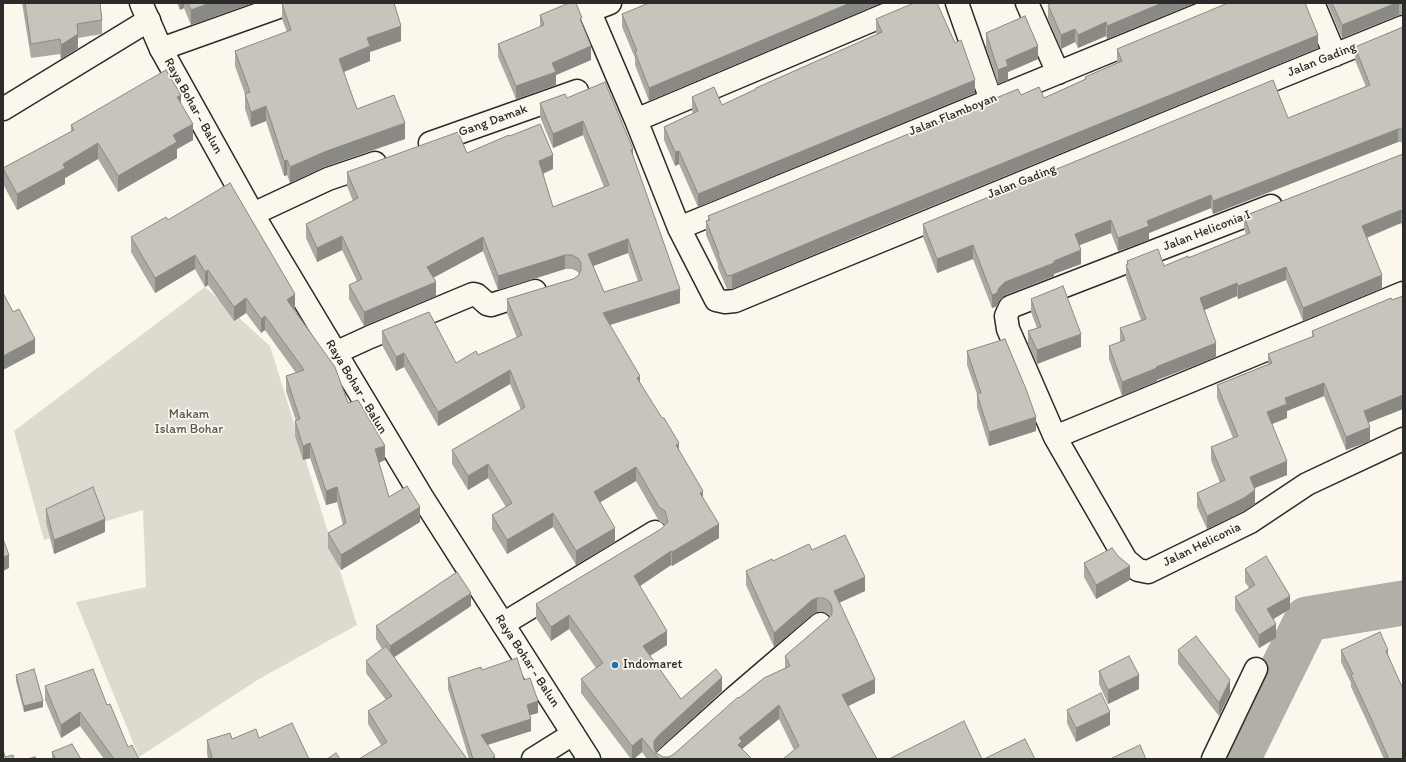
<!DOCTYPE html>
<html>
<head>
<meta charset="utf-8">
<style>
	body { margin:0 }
	#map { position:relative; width:1406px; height:762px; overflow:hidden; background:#fbf7ec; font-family:Itim,sans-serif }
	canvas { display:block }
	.frame { position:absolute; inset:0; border:4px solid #2b2b2b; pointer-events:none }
</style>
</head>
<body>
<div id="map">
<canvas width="1406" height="762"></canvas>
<div class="frame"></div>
</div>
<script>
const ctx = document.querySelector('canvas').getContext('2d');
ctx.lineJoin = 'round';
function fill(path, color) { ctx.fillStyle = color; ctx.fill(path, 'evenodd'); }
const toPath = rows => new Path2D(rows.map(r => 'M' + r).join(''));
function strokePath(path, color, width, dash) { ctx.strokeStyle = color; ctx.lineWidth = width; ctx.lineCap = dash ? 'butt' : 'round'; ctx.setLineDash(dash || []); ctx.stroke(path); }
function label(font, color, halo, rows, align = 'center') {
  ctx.font = font + ' Itim,sans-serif'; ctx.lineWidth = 3.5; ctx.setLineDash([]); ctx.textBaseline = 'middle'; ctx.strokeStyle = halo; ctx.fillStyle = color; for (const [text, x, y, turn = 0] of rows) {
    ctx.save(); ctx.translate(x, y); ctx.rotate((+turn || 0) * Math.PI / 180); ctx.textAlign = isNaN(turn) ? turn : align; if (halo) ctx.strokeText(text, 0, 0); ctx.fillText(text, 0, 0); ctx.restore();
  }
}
fill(toPath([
	[205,287,270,346,357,625,259,679,139,757,76,602,146,587,143,510,44,540,14,431]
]), '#dddad0');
strokePath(toPath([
	[1238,759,1307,619,1403,603]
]), '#b1afa7', 45);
const street = toPath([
	[586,3,636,120,679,228,716,300,725,302,735,301,800,274,1177,119,1403,27],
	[957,3,991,100],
	[1027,3,1058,73],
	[1313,3,1335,55],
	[589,11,610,3],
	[161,49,290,3],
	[3,109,149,20],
	[636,120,913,3],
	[430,143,577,91],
	[1271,206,1010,307,1006,316,1008,329,1055,437,1403,293],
	[253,214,328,179,375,163],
	[679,228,1228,3],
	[335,353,370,337,473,294,477,295,487,304,491,305,535,291],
	[1055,437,1126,560,1138,570,1148,572,1250,522,1307,484,1403,439],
	[503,624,655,532],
	[533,759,573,734],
	[666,759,735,697,820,624],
	[1213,759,1256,669]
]);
const secondary = toPath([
	[141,3,161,49,259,225,422,497,589,759]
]);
strokePath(street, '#2b2b2b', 25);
strokePath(secondary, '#2b2b2b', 25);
strokePath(street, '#fbf7ec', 22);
strokePath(secondary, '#fbf7ec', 22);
fill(toPath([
	[22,3,100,3,102,20,102,34,78,38,78,48,61,59,60,54,31,58],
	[177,3,253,3,191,25,184,8,180,10],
	[649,3,881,3,649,101,635,65,635,58,622,27,622,14],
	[1195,3,1107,39,1106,36,1078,48,1075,42,1061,49,1048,19,1048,5],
	[1327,3,1403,3,1403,15,1399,15,1342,38],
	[282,4,401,41,370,52,370,61,343,72,357,109,405,139,324,167,290,183,287,175,284,176,266,121,251,127,245,109,245,94,235,66,235,51,287,32,282,19],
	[540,15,582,24,591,60,556,75,556,85,516,99,498,57,498,44,540,27],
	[876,19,975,93,698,207,679,164,675,166,664,140,664,127,693,114,692,110,692,97,722,105,756,89,756,88,877,35,876,32],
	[1403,27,1403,142,1398,142,1213,214,1211,208,1149,233,1149,240,1118,251,1111,233,1079,245,1081,264,1054,274,1054,276,1005,295,999,301,997,306,992,308,973,259,937,273,923,237,923,224,1288,118,1366,87,1355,60,1355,47],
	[986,33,1038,59,1008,72,1008,80,998,84,986,47],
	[1318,48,858,236,732,289,727,289,718,268,718,264,706,235,706,221,708,220,708,216,1021,95,1044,98,1085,79,1085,77,1117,63,1117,49],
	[567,98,633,157,680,303,610,325,640,383,679,450,703,498,719,538,672,566,671,565,640,586,667,645,650,656,681,699,722,691,658,750,656,752,663,757,669,757,674,754,739,698,785,668,785,656,828,619,830,617,830,616,824,612,817,612,812,615,774,647,746,585,746,571,773,561,812,550,865,591,839,603,875,693,848,706,794,750,779,719,742,749,752,759,647,759,642,752,634,759,631,759,581,693,581,679,596,668,569,629,551,641,536,618,536,604,661,529,665,525,659,521,636,481,600,502,615,542,576,565,553,527,507,554,492,529,492,515,506,507,488,478,468,490,452,464,452,450,521,410,510,384,438,426,404,367,396,371,382,345,382,331,456,363,478,355,517,338,507,313,507,299,573,279,578,276,579,274,578,272,572,269,565,269,498,290,483,251,433,278,436,296,364,326,349,299,349,285,357,281,342,250,317,262,306,238,306,224,353,201,347,186,347,172,467,153,510,136,553,169,543,174,553,207,604,187,583,135,553,148,540,117,540,103],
	[628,253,638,281,604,292,593,266],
	[181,103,193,140,177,149,177,158,118,192,98,159,65,178,65,184,17,210,3,184,3,168,71,132,71,125],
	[1403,154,1403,229,1401,223,1367,238,1382,288,1303,321,1286,280,1238,299,1237,296,1204,310,1216,357,1157,380,1157,381,1122,396,1109,359,1109,346,1120,342,1120,328,1141,320,1126,278,1126,265,1127,264,1127,261,1164,266,1188,258,1246,234,1244,229,1244,216],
	[168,220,295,309,294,310,348,403,385,460,379,463,389,497,420,522,341,570,328,548,328,533,343,525,337,502,326,505,310,458,303,460,295,436,295,421,296,421,286,391,286,376,296,373,265,330,261,333,246,313,234,321,208,285,205,287,195,269,155,293,131,252,131,237],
	[1403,296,1403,409,1368,423,1370,441,1346,450,1324,396,1287,411,1287,418,1272,424,1287,475,1254,488,1255,504,1244,511,1207,529,1197,507,1197,493,1220,483,1211,460,1211,447,1233,438,1217,398,1217,385,1268,364,1268,354,1312,337,1312,331],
	[1031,299,1081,347,1037,364,1028,344,1028,331,1037,328,1031,312],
	[967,351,1036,431,989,446,977,407,977,394,967,365],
	[46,509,105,532,54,554,46,522],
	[1084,563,1130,580,1096,599,1084,577],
	[1245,569,1290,609,1273,619,1276,638,1259,648,1235,610,1235,597,1249,588,1245,582],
	[471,606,394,657,467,759,381,745,368,724,368,711,386,700,366,673,366,661,382,649,376,639,376,626],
	[1178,650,1230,693,1219,716,1178,664],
	[1341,650,1403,759,1384,759,1370,728,1351,687,1351,683,1341,662],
	[482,670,524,680,538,713,530,715,531,731,487,745,495,759,469,759,448,689,448,678],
	[1099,671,1139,689,1108,704,1099,684],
	[16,675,43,707,24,712,16,681],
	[45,686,107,705,128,747,139,759,104,759,80,726,61,738,45,700],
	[1067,710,1110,725,1076,742,1067,723],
	[259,738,208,759,207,753,207,740],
	[52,752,81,759,52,759]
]), '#aba9a2');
fill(toPath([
	[180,3,184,3,184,8,180,10],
	[210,3,253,3,191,25,191,10],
	[850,3,881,3,649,101,649,88],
	[1162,3,1195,3,1107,39,1107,26],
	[1396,3,1399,3,1399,15,1342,38,1342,25],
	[1106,22,1106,36,1078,48,1078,35],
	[401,26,401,41,370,52,370,61,339,74,339,59,367,38],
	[1075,29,1075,42,1061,49,1061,35],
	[78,34,78,48,61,59,61,45],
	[1318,35,1318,48,858,236,732,289,732,275,858,222],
	[591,46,591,60,556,75,556,85,516,99,516,86,552,63],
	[1038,46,1038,59,1008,72,1008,80,998,84,998,70,1006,60],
	[975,80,975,93,698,207,698,194],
	[181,95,181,111,177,97],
	[266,106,266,121,251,127,251,112],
	[583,121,583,135,553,148,553,134],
	[405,123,405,139,324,167,290,183,290,167,324,152],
	[193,124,193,140,177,149,177,158,118,192,118,176,173,135],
	[1398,129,1398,142,1213,214,1213,201],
	[98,143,98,159,65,178,65,184,17,210,17,194,63,164],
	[633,149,633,163,631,150],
	[679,151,679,164,675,166,675,152],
	[553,155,553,169,539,175,539,161],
	[287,160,287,175,284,176,284,161],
	[1211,195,1211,208,1149,233,1149,240,1118,251,1118,238,1147,221],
	[1401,210,1401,223,1362,239,1362,226],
	[1111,220,1111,233,1075,247,1075,234],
	[342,236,342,250,317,262,317,248],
	[483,237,483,251,427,281,427,267],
	[628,239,628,253,588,268,588,254],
	[973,245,973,259,937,273,937,259],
	[1081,250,1081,264,1054,274,1054,276,1005,295,999,301,997,306,992,308,992,295,1005,282,1054,261],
	[195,255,195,269,155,293,155,278],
	[565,255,565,269,498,290,498,276],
	[1286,267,1286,280,1238,299,1238,286],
	[208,270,208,285,205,287,205,272],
	[1382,275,1382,288,1303,321,1303,308],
	[436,282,436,296,364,326,364,312],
	[1237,283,1237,296,1200,312,1200,298],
	[680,289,680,303,603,327,603,313],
	[295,294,295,309,287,315,287,300],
	[246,298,246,313,234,321,234,307],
	[265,316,265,330,261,333,261,319],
	[1081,334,1081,347,1037,364,1037,350],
	[35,339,35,353,3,370,3,356],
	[1216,343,1216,357,1157,380,1157,381,1122,396,1122,382,1156,367],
	[404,353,404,367,396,371,396,357],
	[510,370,510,384,438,426,438,412],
	[640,376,640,390,637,378],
	[1324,383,1324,396,1287,411,1287,418,1267,426,1267,412,1285,398],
	[1403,395,1403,409,1364,424,1364,411],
	[1036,417,1036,431,989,446,989,432],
	[1370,427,1370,441,1346,450,1346,437],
	[310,443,310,458,303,460,303,446],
	[679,443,679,457,676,445],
	[385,446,385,460,375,464,375,449],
	[1287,461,1287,475,1250,490,1250,477],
	[488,464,488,478,468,490,468,476],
	[636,467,636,481,594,506,594,492],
	[337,487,337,502,326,505,326,491],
	[1255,490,1255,504,1244,511,1207,529,1207,516],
	[703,491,703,505,700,493],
	[420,507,420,522,341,570,341,555],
	[553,513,553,527,507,554,507,540],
	[105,519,105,532,54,554,54,540],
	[719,524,719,538,672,566,672,552],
	[615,528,615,542,576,565,576,551],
	[671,551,671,565,634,590,634,576],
	[9,555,9,568,3,571,3,557],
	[1130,566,1130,580,1096,599,1096,585],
	[865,577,865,591,834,605,834,591],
	[471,593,471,606,390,660,390,646],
	[1290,596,1290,609,1267,623,1267,609],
	[817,598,817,612,812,615,774,647,774,633,812,600],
	[569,615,569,629,551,641,551,627],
	[1276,624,1276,638,1259,648,1259,635],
	[667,631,667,645,643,660,643,646],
	[1388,650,1388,662,1386,651],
	[1139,675,1139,689,1108,704,1108,690],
	[722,677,722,691,658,750,655,754,654,753,654,741,658,736],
	[875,679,875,693,842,709,842,695],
	[1230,680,1230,693,1219,716,1219,703],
	[43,701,43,707,24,712,24,706],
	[538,701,538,713,527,716,527,705],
	[779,705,779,719,742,749,738,745,739,738],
	[80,712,80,726,61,738,61,725],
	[1110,712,1110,725,1076,742,1076,728],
	[531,719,531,731,481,747,481,735],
	[642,738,642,752,634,759,632,759,632,746],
	[495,756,495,759,491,759]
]), '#8b8984');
const building = toPath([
	[25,3,100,3,102,20,77,24,78,34,61,45,60,39,31,44,25,3],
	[188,3,210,3,191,10,188,3],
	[284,3,394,3,401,26,367,38,370,46,339,59,357,109,394,95,405,123,324,152,290,167,287,160,284,161,266,106,251,112,245,94,250,92,235,51,291,30,282,4,284,3],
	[569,3,576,3,582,18,580,19,591,46,552,63,556,72,516,86,498,44,544,25,540,15,569,3],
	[649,3,850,3,649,88,635,52,637,51,622,14,649,3],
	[914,3,937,3,955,43,961,40,975,80,698,194,679,151,675,152,664,127,698,111,692,97,714,87,722,105,756,89,756,88,882,32,876,19,914,3],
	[1053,3,1162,3,1107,26,1106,22,1078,35,1075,29,1061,35,1048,5,1053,3],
	[1228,3,1305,3,1318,35,858,222,732,275,727,276,718,255,719,254,706,221,710,220,708,216,1018,89,1021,95,1039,87,1044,98,1086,79,1085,77,1122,61,1117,49,1228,3],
	[1332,3,1396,3,1342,25,1332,3],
	[1025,16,1038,46,1006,60,1008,66,998,70,986,33,1025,16],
	[1403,27,1403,129,1398,129,1213,201,1211,195,1147,221,1149,226,1118,238,1111,220,1075,234,1081,250,1054,261,1054,263,1005,282,999,288,997,293,992,295,973,245,937,259,923,224,1273,80,1288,118,1370,85,1355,47,1403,27],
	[166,70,181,95,177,97,193,124,173,135,177,142,118,176,98,143,63,164,65,168,17,194,3,168,74,130,71,125,166,70],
	[605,82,633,149,631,150,680,289,603,313,640,376,637,378,662,418,664,418,679,443,676,445,703,491,700,493,719,524,672,552,671,551,634,576,667,631,643,646,681,699,716,669,722,677,658,736,654,741,654,748,656,753,663,757,669,757,674,754,738,697,739,698,764,678,790,666,785,656,828,619,832,614,832,608,830,602,824,598,817,598,812,600,774,633,746,571,772,559,773,561,809,544,812,550,845,535,865,577,834,591,875,679,842,695,877,759,783,759,799,746,779,705,739,738,742,741,738,745,752,759,659,759,642,738,632,746,581,679,603,663,569,615,551,627,536,604,661,529,668,522,665,511,659,507,636,467,594,492,615,528,576,551,553,513,507,540,492,515,512,503,488,464,468,476,452,450,525,407,510,370,438,412,404,353,396,357,382,331,429,312,456,363,476,351,478,355,522,335,507,299,573,279,578,276,581,270,581,263,578,258,572,255,565,255,498,276,483,237,427,267,436,282,364,312,349,285,362,279,342,236,317,248,306,224,358,198,347,172,458,132,467,153,509,135,510,136,540,124,553,155,539,161,553,207,609,185,583,121,553,134,540,103,565,94,567,98,605,82],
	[628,239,642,280,604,292,588,254,628,239],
	[1403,154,1403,216,1401,210,1362,226,1382,275,1303,308,1286,267,1238,286,1237,283,1200,298,1216,343,1156,367,1157,368,1122,382,1109,346,1125,340,1120,328,1146,319,1126,265,1128,264,1127,261,1158,249,1164,266,1188,256,1188,258,1250,233,1244,216,1403,154],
	[230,183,295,294,287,300,335,367,348,403,358,400,385,446,375,449,389,497,407,486,420,507,341,555,328,533,346,523,337,487,326,491,310,443,303,446,295,421,300,419,286,376,304,370,265,316,261,319,246,298,234,307,208,270,205,272,195,255,155,278,131,237,166,217,168,220,230,183],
	[1063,286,1081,334,1037,350,1028,331,1041,327,1031,299,1063,286],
	[3,293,13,312,19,309,35,339,3,356,3,293],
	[1403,296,1403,395,1364,411,1370,427,1346,437,1324,383,1285,398,1287,404,1267,412,1287,461,1250,477,1255,490,1244,498,1207,516,1197,493,1225,480,1211,447,1238,436,1217,385,1272,363,1268,354,1314,336,1312,331,1391,298,1392,300,1403,296],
	[1005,339,1026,389,1036,417,989,432,977,394,981,393,967,351,1005,339],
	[93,487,105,519,54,540,46,509,93,487],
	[3,539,9,555,3,557,3,539],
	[1112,548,1118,556,1130,566,1096,585,1084,563,1112,548],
	[1266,556,1290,596,1267,609,1276,624,1259,635,1235,597,1255,585,1245,569,1266,556],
	[457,572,471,593,390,646,376,626,457,572],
	[1380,632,1388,650,1386,651,1403,689,1403,759,1388,759,1387,757,1388,757,1370,716,1351,675,1353,674,1341,650,1380,632],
	[1196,636,1230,680,1219,703,1178,650,1196,636],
	[386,646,467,759,359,759,387,742,368,711,392,696,366,661,386,646],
	[1129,656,1139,675,1108,690,1099,671,1129,656],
	[517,658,524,680,530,678,538,701,527,705,531,719,481,735,495,756,491,759,473,759,448,678,481,667,482,670,517,658],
	[34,669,43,701,24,706,16,675,34,669],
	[93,669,107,705,110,704,128,747,132,745,139,759,114,759,80,712,61,725,45,686,93,669],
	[1101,693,1110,712,1076,728,1067,710,1101,693],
	[964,721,982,759,889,759,964,721],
	[292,723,309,759,209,759,212,757,207,740,230,733,232,739,256,729,259,738,292,723],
	[1025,739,1035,759,984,759,1025,739],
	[72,744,81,759,56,759,52,752,72,744],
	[1140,745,1146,759,1110,759,1140,745],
	[3,749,5,757,13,755,14,759,3,759,3,749],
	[336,753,340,759,327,759,336,753],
	[35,757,36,759,27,759,35,757]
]);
fill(building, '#c7c4bc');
strokePath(building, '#8b8984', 1);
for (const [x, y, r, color] of [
	[615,665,4,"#1f6fb2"]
]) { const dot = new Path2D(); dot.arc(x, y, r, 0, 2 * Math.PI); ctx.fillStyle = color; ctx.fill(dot); strokePath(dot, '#fbf7ec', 1.5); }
label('13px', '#2b2b2b', '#fbf7ec', [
	["Jalan Gading",1322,60,-22],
	["Raya Bohar - Balun",193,106,61],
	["Jalan Flamboyan",953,115,-22],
	["Gang Damak",493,121,-20],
	["Jalan Gading",1022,182,-22],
	["Jalan Heliconia I",1207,231,-21],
	["Raya Bohar - Balun",356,387,59],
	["Jalan Heliconia",1202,545,-26],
	["Raya Bohar - Balun",527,661,57]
]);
label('13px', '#585754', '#fbf7ec', [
	["Makam",189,415],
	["Islam Bohar",189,430]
]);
label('13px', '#2b2b2b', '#fbf7ec', [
	["Indomaret",623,665]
], 'left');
</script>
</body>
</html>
